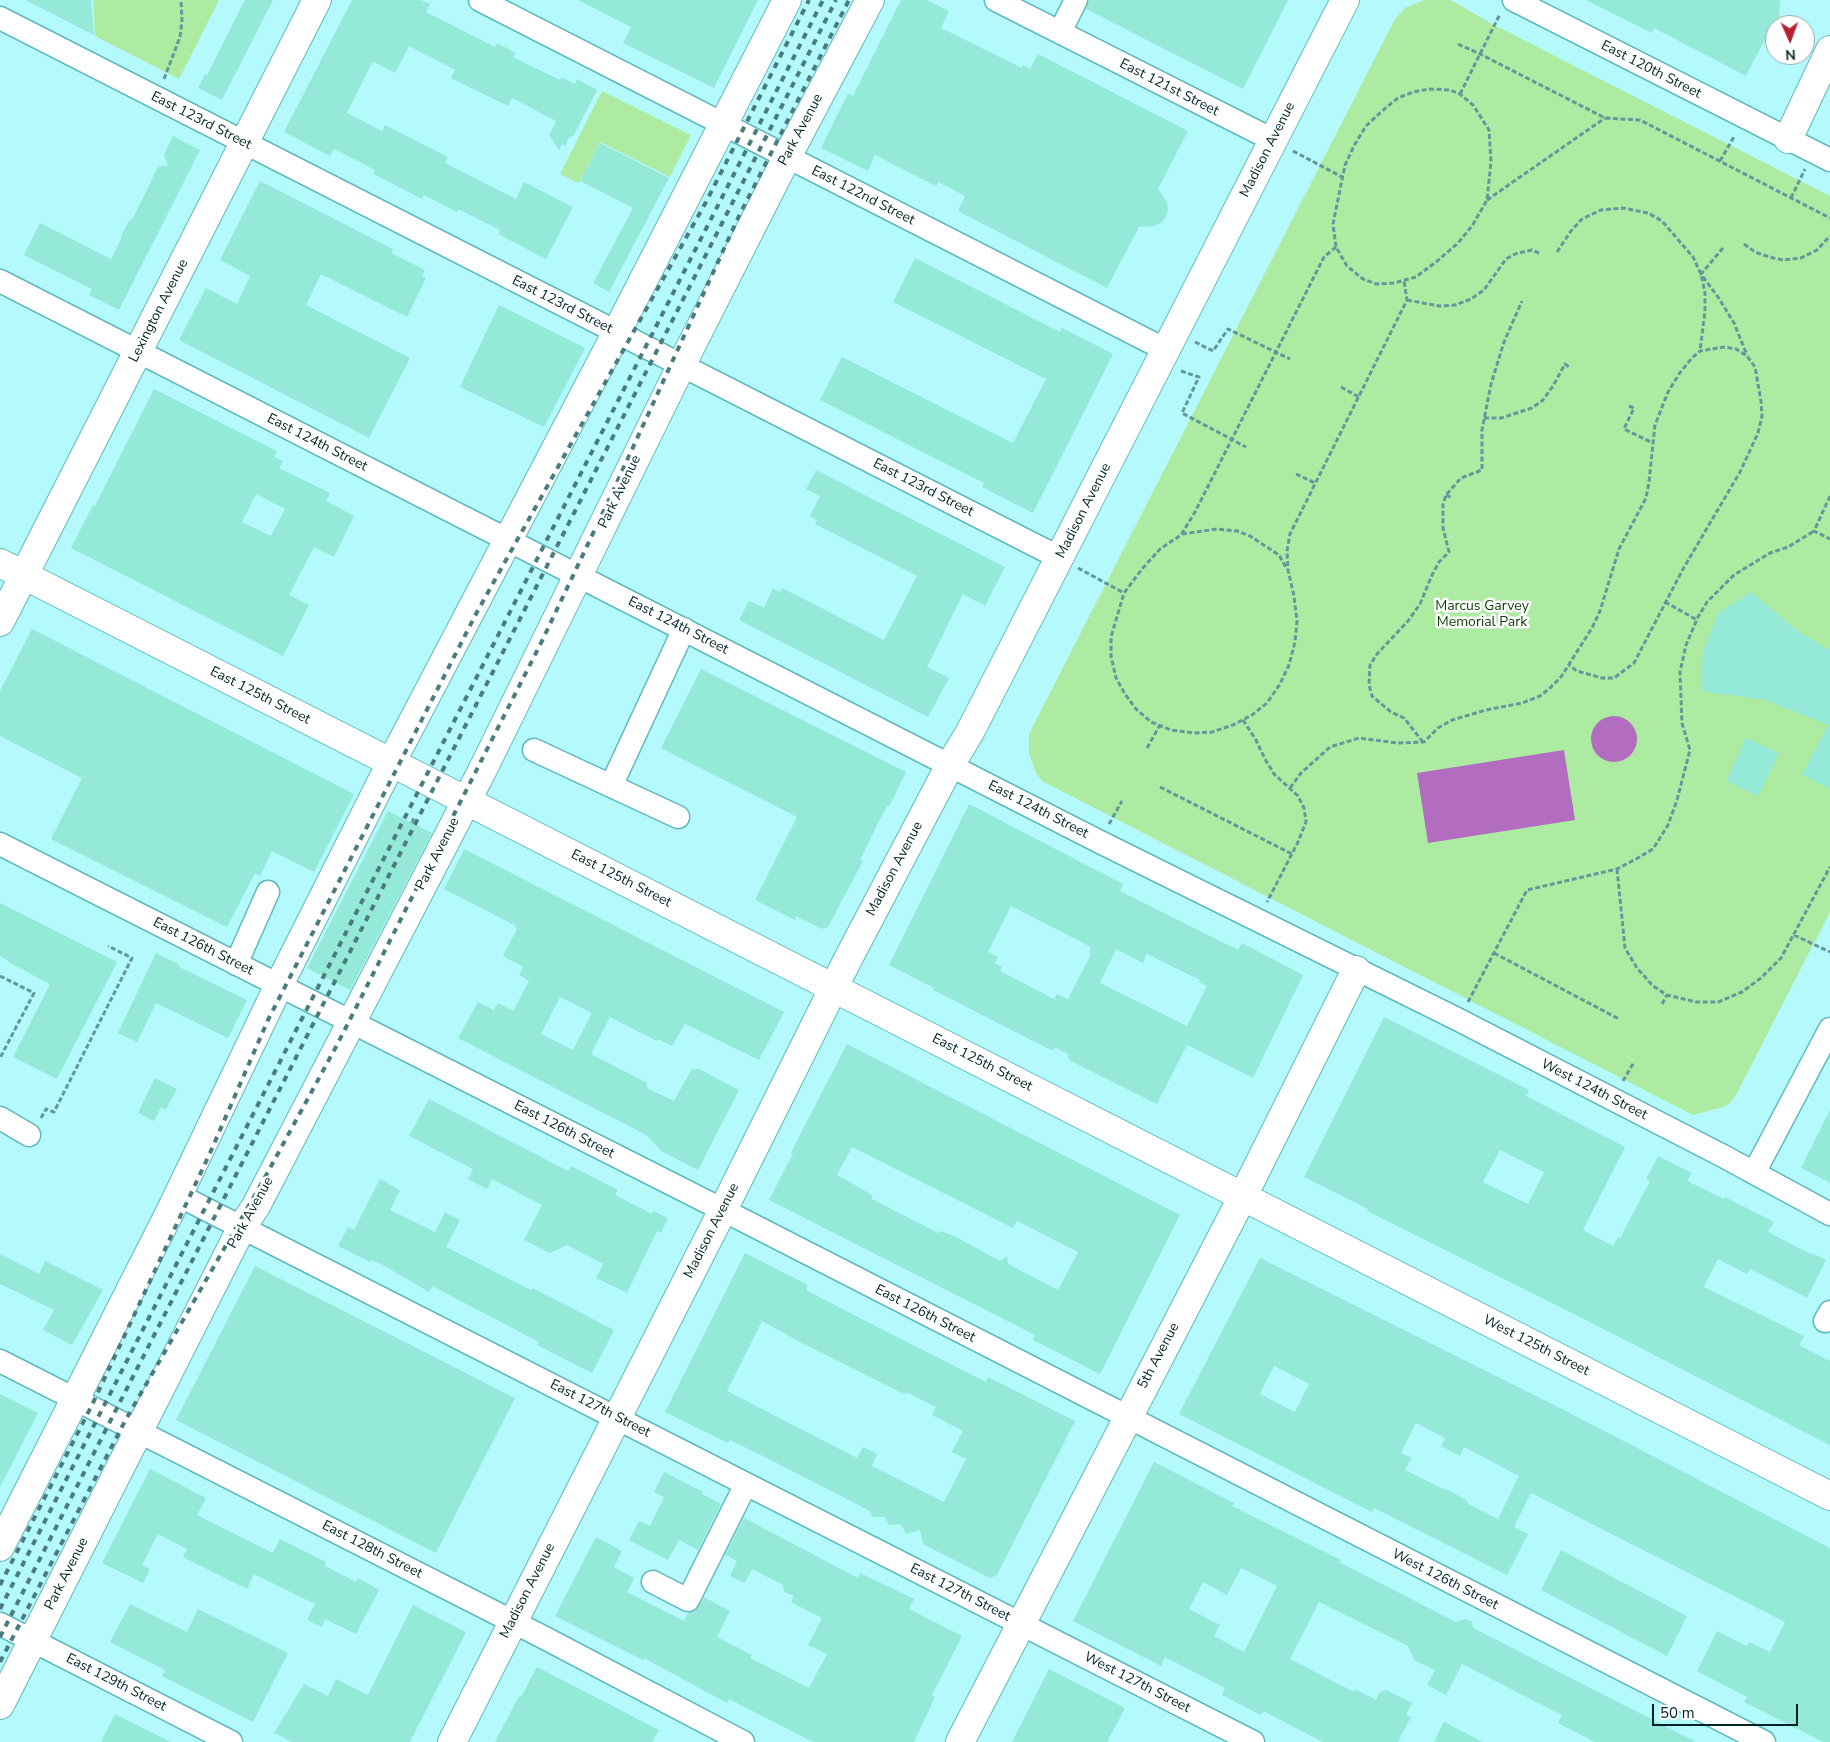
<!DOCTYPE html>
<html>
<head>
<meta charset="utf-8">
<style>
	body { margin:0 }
	#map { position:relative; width:1830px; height:1742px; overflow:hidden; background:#b4f9fc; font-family:"Nunito Sans",sans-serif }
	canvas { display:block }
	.north { position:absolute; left:1765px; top:15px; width:50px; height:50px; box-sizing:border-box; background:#fff; border:1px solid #99a7a8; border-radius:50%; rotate:178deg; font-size:14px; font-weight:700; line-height:20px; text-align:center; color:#002325 }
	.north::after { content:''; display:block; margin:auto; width:18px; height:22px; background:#b42135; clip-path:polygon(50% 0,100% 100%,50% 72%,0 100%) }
	.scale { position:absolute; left:1652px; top:1704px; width:146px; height:22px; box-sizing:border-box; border:2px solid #002325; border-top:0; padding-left:6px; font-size:15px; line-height:18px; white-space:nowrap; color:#002325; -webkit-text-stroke:4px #fff; paint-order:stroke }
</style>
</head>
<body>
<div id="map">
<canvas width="1830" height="1742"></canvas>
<div class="north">N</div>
<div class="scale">50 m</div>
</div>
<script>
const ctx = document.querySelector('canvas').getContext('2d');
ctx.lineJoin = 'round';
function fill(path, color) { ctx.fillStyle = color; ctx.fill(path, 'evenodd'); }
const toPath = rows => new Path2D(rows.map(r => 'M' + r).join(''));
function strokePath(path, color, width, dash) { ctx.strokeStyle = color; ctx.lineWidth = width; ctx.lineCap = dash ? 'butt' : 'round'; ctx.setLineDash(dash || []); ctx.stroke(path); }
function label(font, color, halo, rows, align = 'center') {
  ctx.font = font + ' "Nunito Sans",sans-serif'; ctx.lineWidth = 5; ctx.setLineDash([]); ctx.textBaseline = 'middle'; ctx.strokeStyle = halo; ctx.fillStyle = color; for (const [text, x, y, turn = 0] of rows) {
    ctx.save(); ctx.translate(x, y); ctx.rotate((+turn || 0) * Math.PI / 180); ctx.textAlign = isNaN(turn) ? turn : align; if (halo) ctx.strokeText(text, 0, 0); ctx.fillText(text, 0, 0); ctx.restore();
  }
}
fill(toPath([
	[219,0,179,79,95,36,93,0],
	[1424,0,1449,0,1454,2,1494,25,1830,196,1830,912,1736,1095,1729,1104,1723,1107,1693,1115,1042,781,1036,773,1029,753,1029,734,1395,19,1405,8],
	[602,91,691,135,670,177,600,142,579,183,560,174]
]), '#aeeba2');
fill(toPath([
	'1591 739a23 23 0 1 1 46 0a23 23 0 1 1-46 0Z',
	[1564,750,1575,820,1428,843,1417,773]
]), '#b26dc1');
fill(toPath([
	[25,0,91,0,94,35],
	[245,0,273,0,222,100,198,88,205,74,207,75],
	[352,0,421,0,430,4,426,12,495,47,497,43,516,53,513,57,560,80,561,77,575,84,577,79,597,90,574,135,569,138,565,146,562,144,559,150,549,135,556,121,512,98,508,106,451,78,455,70,409,46,395,73,374,62,372,63,347,113,382,131,385,125,448,157,445,163,516,199,524,182,573,207,546,259,498,234,500,230,458,209,457,212,424,195,422,199,373,174,375,170,334,149,330,156,284,132],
	[578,0,758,0,714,88,623,43,631,27],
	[901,0,927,0,949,11,941,28,1022,68,1023,65,1030,69,1038,54,1188,131,1158,189,1167,202,1168,210,1166,217,1161,223,1154,226,1139,227,1107,288,958,211,965,196,938,182,936,186,875,155,868,171,821,148,848,93,853,96],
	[1089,0,1288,0,1243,89,1086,9],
	[1586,0,1780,0,1779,21,1775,20,1746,76,1654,28,1652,33],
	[173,136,200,150,119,310,89,295,92,289,24,255,40,223,111,259,121,239,121,236,130,219,132,220,158,167,168,165,164,155],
	[600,143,669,178,609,292,593,283,633,208,580,181],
	[260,181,393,249,391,253,425,270,422,276,426,278,407,317,321,274,306,305,410,358,369,438,179,340,206,288,237,304,250,276,220,260],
	[915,258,1060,332,1062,328,1113,354,1033,513,982,487,984,483,820,400,842,357,1013,443,1046,379,893,302],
	[499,305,585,348,544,427,460,387],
	[154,389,277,451,274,457,283,461,279,468,330,493,326,501,354,516,334,557,314,547,289,595,309,605,283,656,71,548,93,505,95,506],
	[256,494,285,509,271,536,242,522],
	[816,470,1005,567,985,606,963,594,927,667,949,678,928,717,739,620,749,601,764,608,773,588,780,592,782,588,884,640,900,609,917,576,815,524,817,520,810,516,820,496,806,489],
	[1751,592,1799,632,1830,650,1830,789,1802,775,1828,725,1766,700,1701,691,1703,651,1719,612],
	[32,629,354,794,314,872,272,851,260,876,255,873,227,927,51,839,82,778,0,736,0,691],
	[701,669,906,772,889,807,887,806,878,823,860,860,863,861,828,927,822,929,796,916,795,920,755,900,797,817,661,748],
	[1746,738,1779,753,1758,796,1726,781],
	[969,804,1123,884,1120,891,1238,950,1242,943,1303,975,1253,1078,1187,1045,1157,1104,1069,1060,1068,1054,1056,1048,1051,1050,933,990,934,988,889,965],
	[1011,906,1091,947,1089,952,1091,954,1068,999,1057,994,1054,999,1000,971,1002,967,995,963,998,957,988,952],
	[1116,949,1143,963,1147,954,1200,980,1199,982,1207,986,1187,1026,1100,983],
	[388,811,432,833,350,990,307,968],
	[464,849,784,1012,759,1060,685,1024,672,1046,658,1039,657,1041,610,1017,591,1054,647,1083,647,1088,674,1101,692,1069,696,1070,697,1068,739,1090,698,1170,661,1151,648,1136,458,1038,478,1002,494,1010,498,1003,513,1011,529,981,519,975,523,967,503,956,517,929,515,928,516,926,444,889],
	[560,997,592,1013,573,1050,541,1034],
	[0,903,117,962,57,1079,13,1057,50,984,8,962,9,961,0,956],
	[156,953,180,965,179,967,247,1000,228,1038,156,1003,137,1042,118,1033],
	[1384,1017,1529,1090,1526,1096,1625,1147,1583,1230,1613,1246,1618,1237,1620,1238,1650,1181,1646,1179,1658,1156,1692,1173,1687,1181,1724,1199,1725,1197,1774,1222,1768,1232,1811,1254,1812,1253,1826,1260,1807,1298,1750,1269,1747,1274,1718,1259,1704,1287,1804,1336,1799,1345,1830,1361,1830,1445,1578,1316,1367,1211,1368,1209,1304,1177],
	[1500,1150,1544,1172,1528,1204,1483,1182],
	[847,1044,1180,1215,1100,1374,1033,1340,1035,1335,769,1200,793,1154,791,1153,806,1123],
	[852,1147,1013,1228,1017,1221,1078,1252,1058,1290,1008,1264,1007,1256,1000,1261,956,1237,941,1231,938,1233,872,1199,872,1195,837,1175],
	[155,1078,177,1089,166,1110,161,1107,154,1121,138,1113],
	[429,1099,568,1171,571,1166,618,1190,615,1195,652,1214,653,1211,668,1218,661,1233,657,1231,627,1293,596,1278,603,1264,567,1245,550,1253,524,1240,542,1205,492,1179,487,1189,468,1179,473,1169,409,1136],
	[1830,1110,1830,1183,1801,1168],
	[380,1179,400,1190,390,1210,435,1232,445,1212,460,1220,446,1247,531,1290,533,1288,614,1330,592,1373,537,1345,539,1342,432,1286,429,1292,381,1264,371,1260,370,1262,338,1246,348,1227,354,1230],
	[745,1253,808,1285,806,1290,848,1312,986,1382,988,1377,1075,1421,997,1575,990,1578,923,1544,920,1530,906,1534,901,1524,889,1525,885,1517,873,1517,870,1511,761,1455,730,1440,728,1443,665,1412],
	[762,1321,802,1343,904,1394,908,1393,936,1407,932,1415,963,1431,952,1452,966,1459,944,1502,872,1466,877,1454,863,1447,857,1458,727,1391],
	[0,1254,39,1274,45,1261,103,1290,72,1345,43,1330,54,1310,0,1284],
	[1260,1258,1564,1410,1830,1548,1830,1742,1823,1742,1744,1702,1747,1697,1697,1671,1717,1631,1747,1646,1749,1642,1770,1652,1785,1622,1531,1493,1514,1527,1528,1534,1507,1575,1374,1508,1372,1512,1179,1414],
	[1274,1366,1309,1384,1295,1412,1260,1394],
	[1416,1423,1445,1438,1441,1446,1460,1456,1464,1447,1519,1476,1498,1519,1467,1503,1468,1501,1444,1488,1443,1489,1405,1470,1412,1458,1401,1453],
	[255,1266,515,1398,436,1553,176,1420],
	[0,1394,38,1413,0,1487],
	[1154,1462,1234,1503,1232,1506,1341,1560,1339,1562,1456,1622,1465,1619,1472,1622,1473,1627,1479,1631,1696,1742,1595,1742,1558,1723,1562,1715,1462,1664,1446,1695,1427,1685,1435,1670,1414,1660,1408,1646,1319,1602,1290,1659,1354,1692,1355,1689,1376,1700,1379,1693,1386,1690,1412,1703,1406,1715,1411,1717,1398,1742,1323,1742,1263,1711,1261,1715,1222,1695,1225,1688,1165,1657,1161,1666,1073,1621],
	[1241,1568,1277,1586,1244,1652,1214,1636,1220,1625,1189,1609,1203,1582,1227,1595],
	[150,1469,206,1498,197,1515,273,1553,280,1539,326,1562,325,1566,356,1582,358,1578,379,1590,356,1634,325,1619,322,1627,307,1620,315,1604,254,1574,247,1589,183,1557,187,1549,158,1534,142,1565,150,1569,143,1583,102,1563],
	[664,1472,703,1492,702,1494,721,1504,698,1550,679,1540,668,1560,629,1540,639,1521,650,1526,664,1497,654,1492],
	[744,1518,858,1578,860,1573,914,1599,909,1609,962,1636,932,1695,935,1697,914,1742,813,1742,729,1699,727,1703,644,1658,643,1660,555,1616,596,1537,622,1551,614,1567,634,1578,627,1592,684,1621,688,1613,695,1611,699,1606,704,1597,730,1611,717,1637,752,1655,750,1658,809,1688,827,1654,808,1645,822,1618,791,1602,794,1596,784,1592,783,1585,752,1569,745,1583,730,1576,737,1561,725,1555],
	[1561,1550,1687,1616,1667,1656,1541,1590],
	[130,1604,187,1632,198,1609,288,1653,253,1722,162,1676,165,1670,110,1642],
	[413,1605,466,1632,410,1742,292,1742,274,1733,304,1684,328,1696,336,1679,368,1695],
	[537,1667,659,1730,652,1742,495,1742,519,1696,521,1697],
	[1049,1669,1125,1708,1107,1742,1012,1742],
	[115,1714,171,1742,101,1742],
	[1444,1722,1483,1742,1434,1742]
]), '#95e9d9');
const minor = toPath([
	[480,0,1166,350],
	[996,0,1273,140],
	[1514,0,1830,160],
	[0,18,1060,558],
	[1060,32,1076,0],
	[0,281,1100,842,1459,1020,1723,1156,1830,1214],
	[534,750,678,817],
	[611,786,684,629],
	[0,844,723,1210,1764,1742],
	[236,964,268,892],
	[0,1118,29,1135],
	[1754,1173,1830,1029],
	[178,1195,1253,1742],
	[1825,1321,1830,1312],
	[0,1361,541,1636,743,1742],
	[653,1582,688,1600,746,1484],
	[0,1624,231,1742]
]);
const major = toPath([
	[1788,139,1830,50],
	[0,563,1830,1496],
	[0,622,317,0],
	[0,1547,170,1212,279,985,391,763,606,353,787,0],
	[0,1705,242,1227,256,1206,482,771,690,348,787,157,870,0],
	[452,1742,731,1194,848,959,950,765,970,732,1345,0],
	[960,1742,1243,1196,1356,970]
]);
strokePath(minor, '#5fb8bd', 25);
strokePath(major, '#5fb8bd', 30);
strokePath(toPath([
	[1458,44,1480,54,1605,118,1640,120,1830,218],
	[164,79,180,37,182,21,181,0],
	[1429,89,1450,90,1460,94,1473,105,1489,130,1491,162,1487,200,1472,226,1458,243,1436,262,1416,277,1394,283,1376,284,1363,279,1347,266,1336,247,1333,224,1345,165,1355,144,1366,126,1382,111,1398,98,1413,92,1429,89],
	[1460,94,1500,14],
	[1293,151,1342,177],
	[1720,161,1735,135],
	[1791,198,1805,169],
	[1487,200,1605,118],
	[1744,244,1755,252,1769,257,1783,260,1801,258,1817,250,1830,236],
	[1336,247,1324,257,1195,512,1181,535,1160,549,1142,569,1124,593,1111,637,1111,656,1116,678,1125,694,1136,709,1151,722,1171,730,1194,733,1212,732,1233,725,1252,715,1267,703,1280,684,1289,665,1295,642,1297,621,1294,596,1288,570,1287,551,1290,534,1407,300,1404,281],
	[1723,248,1701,274,1718,297,1734,323,1747,355],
	[1557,252,1571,231,1582,219,1601,210,1623,208,1648,213,1662,221,1693,257,1701,274,1705,293,1705,311,1700,351],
	[1407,300,1439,306,1455,305,1471,299,1484,290,1506,259,1515,254,1532,250,1539,253],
	[1195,342,1213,351,1228,329,1290,359],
	[1181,371,1199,377,1182,413,1246,447],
	[1341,387,1359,397],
	[1629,406,1634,408,1624,429,1653,443],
	[1484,418,1501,418,1532,408,1543,400,1553,386,1565,364,1569,367],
	[1296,474,1315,483],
	[1446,495,1452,498],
	[1830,496,1814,531,1830,539],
	[1182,534,1217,529,1237,531,1250,536,1279,555,1287,569],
	[1078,568,1124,593],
	[1665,602,1697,620],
	[1243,720,1256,740,1265,759,1274,774,1298,796,1304,808,1306,822,1298,842,1267,902],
	[1423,742,1404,718,1391,712,1372,696,1369,685,1370,665,1377,654,1408,621,1420,604,1432,575,1439,562,1449,552,1443,528,1443,504,1446,495,1461,478,1482,470,1482,430,1491,384,1504,342,1522,301],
	[1147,748,1160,725],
	[1160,787,1292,854],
	[1290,788,1301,773,1330,747,1359,738,1397,743,1424,742,1438,728,1452,720,1486,710,1522,703,1540,696,1550,688,1561,677,1592,628,1600,611,1619,549,1646,498,1649,482,1655,425,1668,392,1679,374,1691,359,1700,351,1724,347,1736,349,1747,356,1755,367,1761,401,1762,416,1758,433,1740,472,1683,569,1634,663,1614,678,1602,678,1577,671,1569,665],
	[412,823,414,817],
	[1109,824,1122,801],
	[1617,869,1625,948,1637,968,1653,986,1667,995,1696,1002,1718,1002,1742,992,1761,978,1781,958,1830,867],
	[1794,935,1830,952],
	[1494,953,1619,1019],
	[0,976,34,993,0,1058],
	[1468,1002,1527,890,1617,869,1636,859,1653,849,1668,825,1677,800,1690,750,1682,723,1680,672,1686,645,1698,617,1707,602,1734,575,1770,553,1788,547,1814,531],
	[1662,1004,1667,995],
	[1623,1081,1634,1062],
	[41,1118,46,1109,54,1112,132,958,108,946]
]), '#63989b', 3, [5, 2.5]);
strokePath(minor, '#fff', 22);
strokePath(major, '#fff', 28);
strokePath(toPath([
	[0,1585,92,1405,210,1153,268,1020,477,612,706,202,809,0],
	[0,1609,823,0],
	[0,1637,836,0],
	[0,1662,125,1421,263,1181,337,1045,541,643,607,504,739,216,849,0]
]), '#4a7b7e', 4, [6, 6]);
label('14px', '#002325', '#fff', [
	["East 120th Street",1651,70,27],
	["East 121st Street",1169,88,27],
	["East 123rd Street",201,121,27],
	["Park Avenue",801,130,-62],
	["Madison Avenue",1268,150,-63],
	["East 122nd Street",863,196,27],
	["East 123rd Street",562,305,27],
	["Lexington Avenue",159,311,-63],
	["East 124th Street",317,443,27],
	["East 123rd Street",923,488,27],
	["Park Avenue",620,492,-64],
	["Madison Avenue",1084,511,-63],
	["East 124th Street",678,626,27],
	["East 125th Street",260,696,27],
	["East 124th Street",1038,810,27],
	["Park Avenue",438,854,-63],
	["Madison Avenue",895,869,-62],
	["East 125th Street",621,879,27],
	["East 126th Street",203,947,27],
	["East 125th Street",982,1063,27],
	["West 124th Street",1594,1090,27],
	["East 126th Street",564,1130,27],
	["Park Avenue",251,1213,-61],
	["Madison Avenue",712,1231,-63],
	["East 126th Street",925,1314,27],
	["West 125th Street",1536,1346,27],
	["5th Avenue",1159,1356,-62],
	["East 127th Street",600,1409,27],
	["East 128th Street",372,1550,27],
	["Park Avenue",67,1574,-63],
	["West 126th Street",1445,1580,27],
	["Madison Avenue",528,1591,-63],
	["East 127th Street",960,1593,27],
	["East 129th Street",116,1683,27],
	["West 127th Street",1137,1683,27]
]);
label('14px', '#0c3e00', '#fff', [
	["Marcus Garvey",1482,607],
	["Memorial Park",1482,623]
]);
</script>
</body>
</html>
